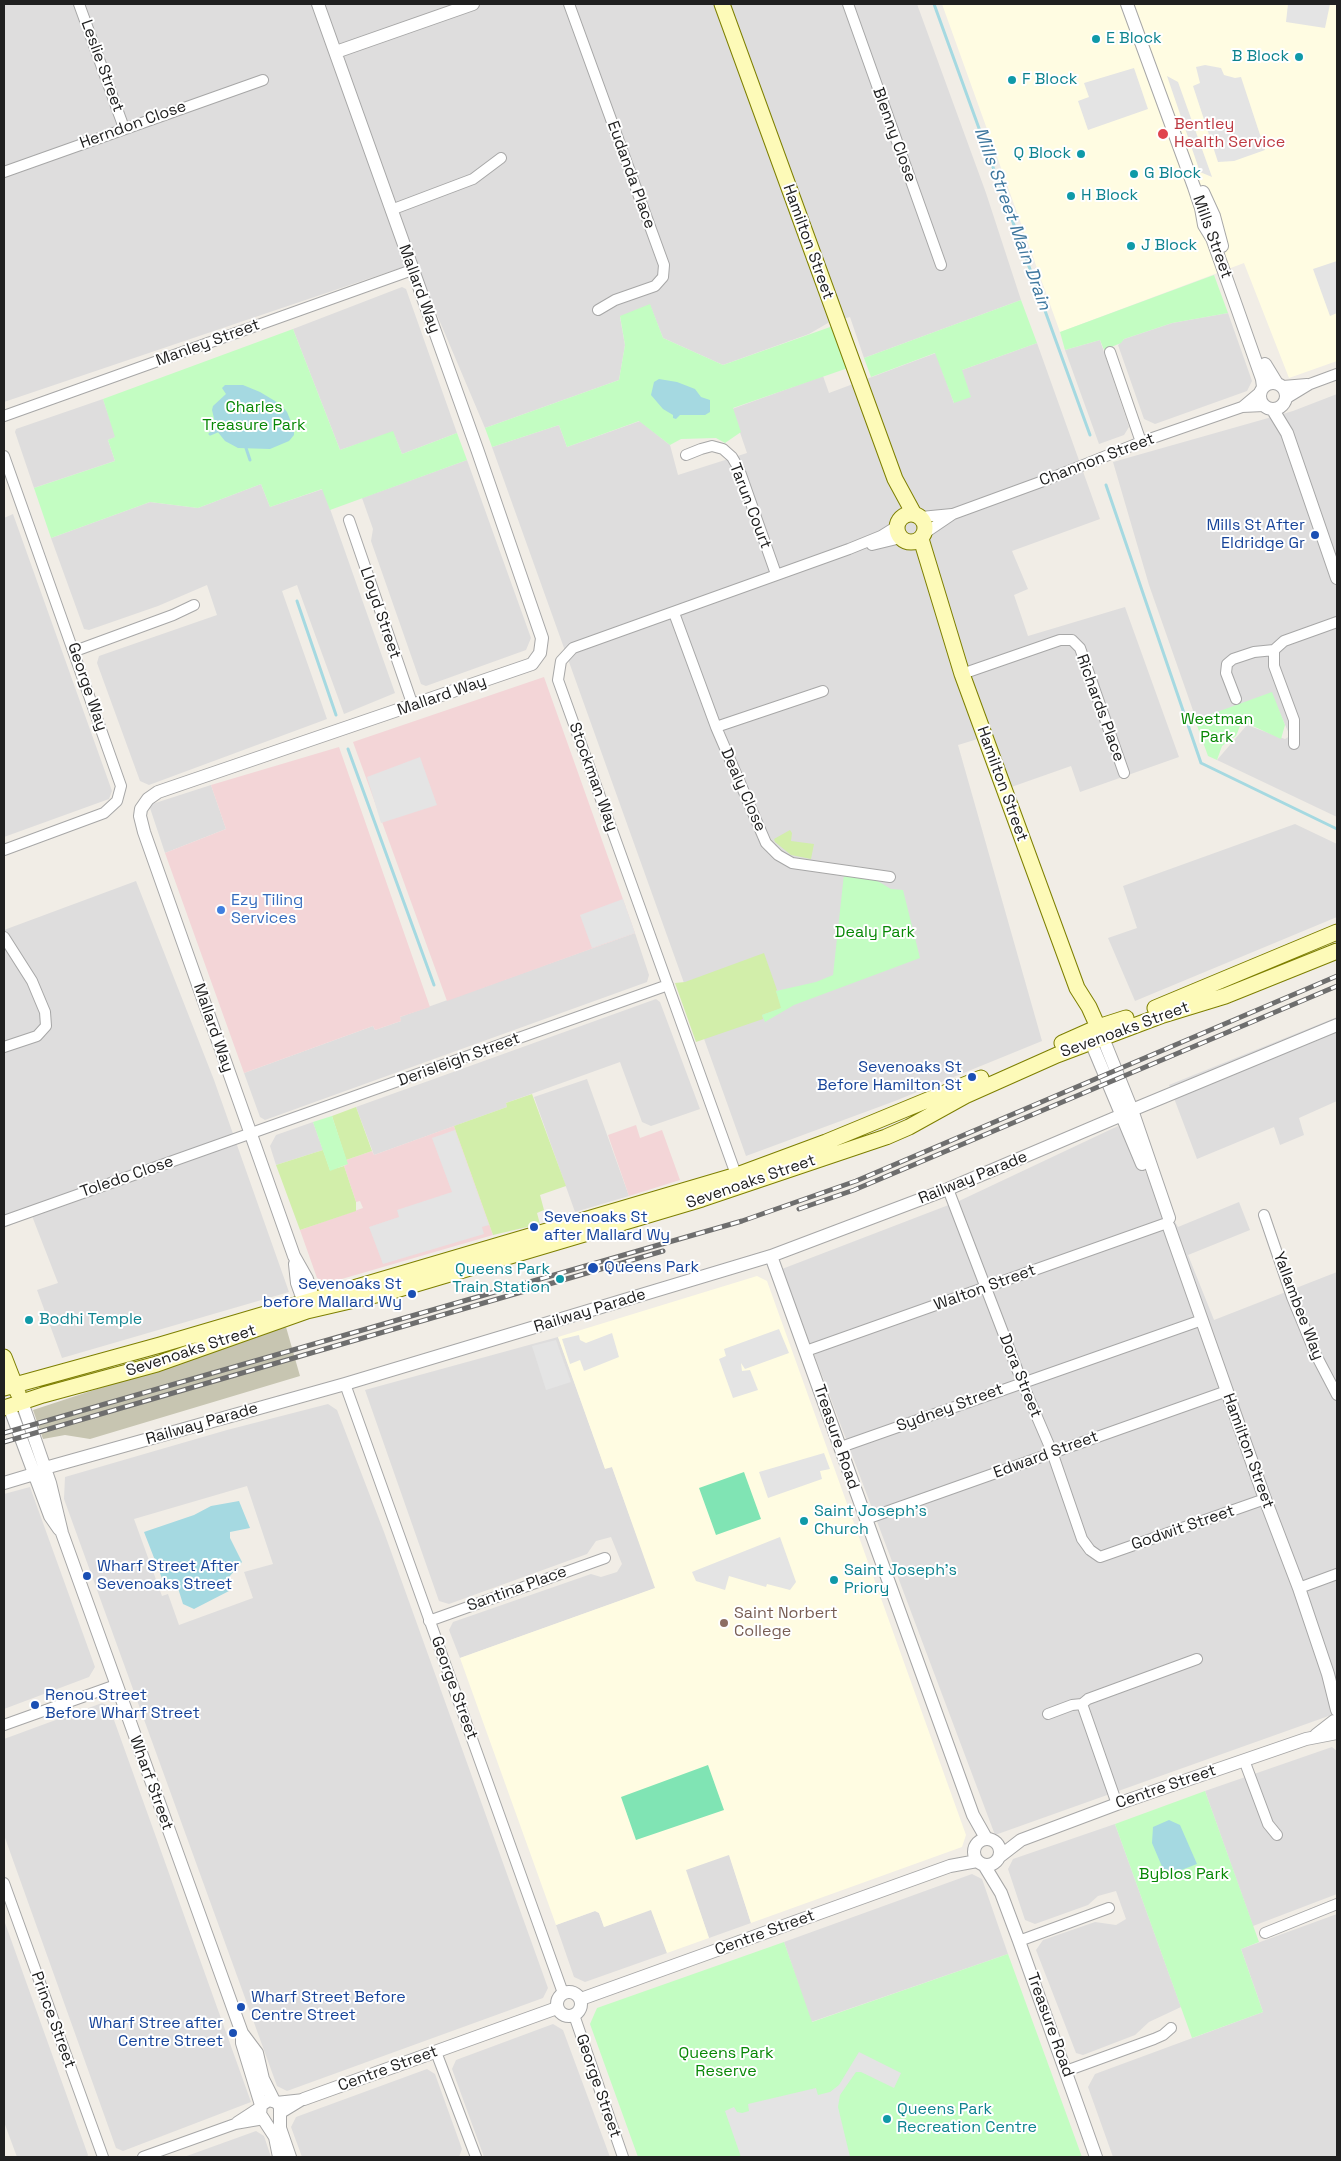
<!DOCTYPE html>
<html>
<head>
<meta charset="utf-8">
<style>
	body { margin:0 }
	#map { position:relative; width:1341px; height:2161px; overflow:hidden; background:#f1ede6; font-family:"Space Grotesk",sans-serif }
	canvas { display:block }
	.frame { position:absolute; inset:0; border:5px solid #202020; pointer-events:none }
</style>
</head>
<body>
<div id="map">
<canvas width="1341" height="2161"></canvas>
<div class="frame"></div>
</div>
<script>
const ctx = document.querySelector('canvas').getContext('2d');
ctx.lineJoin = 'round';
function fill(path, color) { ctx.fillStyle = color; ctx.fill(path, 'evenodd'); }
const toPath = rows => new Path2D(rows.map(r => 'M' + r).join(''));
function strokePath(path, color, width, dash) { ctx.strokeStyle = color; ctx.lineWidth = width; ctx.lineCap = dash ? 'butt' : 'round'; ctx.setLineDash(dash || []); ctx.stroke(path); }
function label(font, color, halo, rows, align = 'center') {
  ctx.font = font + ' "Space Grotesk",sans-serif'; ctx.lineWidth = 4; ctx.setLineDash([]); ctx.textBaseline = 'middle'; ctx.strokeStyle = halo; ctx.fillStyle = color; for (const [text, x, y, turn = 0] of rows) {
    ctx.save(); ctx.translate(x, y); ctx.rotate((+turn || 0) * Math.PI / 180); ctx.textAlign = isNaN(turn) ? turn : align; if (halo) ctx.strokeText(text, 0, 0); ctx.fillText(text, 0, 0); ctx.restore();
  }
}
fill(toPath([
	[4,4,917,4,986,193,1021,300,864,358,850,317,828,323,809,334,723,365,663,338,650,305,620,317,625,345,619,380,485,428,415,263,4,402],
	[402,287,406,289,457,433,402,454,393,432,340,450,293,329],
	[1228,313,1252,381,1247,391,1155,424,1144,419,1118,345,1124,339,1172,323],
	[1100,340,1129,427,1124,435,1099,444,1065,350],
	[1037,343,1100,519,1012,551,1028,589,1014,595,1028,636,1125,607,1179,757,1080,792,1071,766,1000,791,981,738,958,745,1042,1041,895,1101,746,1156,492,447,559,425,567,447,640,421,670,445,678,475,747,453,732,409,823,376,829,393,936,353,954,403,962,370],
	[1337,394,1337,817,1217,760,1247,725,1285,739,1290,736,1272,695,1196,719,1149,585,1113,462,1293,411],
	[103,399,116,437,108,440,115,461,34,488,15,432,16,429],
	[467,460,531,638,526,650,426,686,421,684,371,541,373,529,362,498],
	[261,484,270,507,323,489,395,693,344,714,297,585,282,591,327,719,149,785,140,781,97,663,99,656,217,615,207,585,158,606,89,630,84,629,51,538,150,502,198,508],
	[13,514,112,791,109,799,4,837,4,518],
	[211,785,226,829,165,853,149,805],
	[1295,824,1337,844,1337,917,1135,1001,1108,938,1137,928,1123,886],
	[136,881,214,1080,289,1292,62,1358,37,1290,58,1283,32,1216,4,1228,4,930],
	[635,933,649,975,647,982,265,1120,260,1117,244,1073,373,1026,375,1030,401,1021,400,1017],
	[656,999,660,1002,700,1109,651,1126,642,1122,620,1062,506,1103,507,1107,374,1155,356,1107],
	[1337,1017,1337,1101,1299,1118,1304,1135,1280,1145,1274,1127,1197,1159,1169,1085],
	[587,1079,629,1196,575,1212,534,1097],
	[313,1122,323,1150,276,1165,270,1146,276,1135],
	[1118,1126,1178,1227,1239,1202,1250,1230,1188,1255,1214,1320,1337,1272,1337,1713,995,1835,782,1269,959,1201],
	[558,1337,605,1468,612,1467,656,1588,460,1658,449,1630,453,1622,591,1574,601,1577,617,1572,622,1564,611,1537,596,1541,587,1554,449,1604,439,1601,365,1390],
	[328,1404,337,1410,384,1532,548,1988,543,1998,287,2091,277,2086,64,1499,65,1477,227,1430],
	[247,1486,273,1564,244,1572,253,1598,179,1625,168,1594,162,1596,134,1519],
	[30,1487,95,1667,89,1677,4,1709,4,1494],
	[102,1703,109,1706,251,2102,123,2151,116,2148,4,1835,4,1739],
	[1332,1747,1337,1751,1337,1894,1253,1926,1205,1791],
	[1115,1824,1181,2007,1149,2022,1135,2035,1083,2055,1076,2053,1036,1950,1043,1940,1095,1922,1116,1925,1126,1919,1116,1891,1098,1896,1088,1905,1035,1924,1025,1920,1008,1869,1013,1859],
	[729,1854,751,1923,709,1938,685,1870],
	[972,1874,982,1879,1008,1954,811,2022,784,1942],
	[651,1909,667,1953,585,1982,574,1977,556,1925,595,1911,599,1913,604,1927],
	[1337,1914,1337,2157,1113,2157,1088,2087,1095,2074,1263,2012,1241,1949],
	[4,1920,88,2155,87,2157,17,2157,4,2122],
	[553,2024,563,2030,610,2157,484,2157,452,2069,456,2060],
	[427,2069,435,2074,462,2149,459,2157,302,2157,291,2127,296,2117],
	[256,2131,264,2136,271,2157,184,2157]
]), '#dedddd');
fill(toPath([
	[544,677,635,933,447,1001,353,742],
	[339,747,430,1007,400,1017,401,1021,375,1030,373,1026,244,1073,165,853,226,829,211,785],
	[636,1125,640,1138,662,1130,680,1180,629,1196,608,1135],
	[454,1126,493,1235,328,1283,317,1278,300,1230,363,1208,360,1201,356,1202,344,1166,347,1164,346,1160,372,1151,374,1155]
]), '#f3d5d7');
fill(toPath([
	[942,4,1337,4,1337,361,1289,378,1244,263,1060,332],
	[757,1276,767,1281,966,1835,962,1847,751,1923,729,1855,686,1870,709,1938,667,1953,651,1910,604,1927,599,1913,595,1911,556,1925,460,1658,655,1588,612,1467,605,1469,558,1337]
]), '#fffce2');
fill(toPath([
	[286,1327,300,1376,90,1439,65,1435,43,1439,33,1410]
]), '#c7c5b1');
fill(toPath([
	[790,830,792,833,791,841,814,844,811,859,791,855,775,842,774,839],
	[764,953,777,990,776,991,782,1008,762,1015,763,1019,696,1042,675,983,685,982],
	[532,1094,566,1186,540,1195,544,1210,537,1213,540,1224,493,1235,454,1126,507,1107,506,1103],
	[356,1107,372,1151,346,1160,332,1116],
	[323,1150,330,1170,344,1166,356,1202,356,1211,300,1230,276,1165]
]), '#d2eeaa');
fill(toPath([
	[1214,275,1228,313,1172,323,1124,339,1121,343,1104,350,1100,340,1065,350,1060,332],
	[1021,300,1037,343,962,370,971,397,954,403,935,353,871,377,864,358],
	[650,304,663,338,723,365,833,326,848,368,733,408,741,432,725,443,716,438,681,439,670,445,639,421,567,447,559,425,492,447,485,428,619,380,625,345,620,316],
	[293,329,340,450,393,431,402,454,457,433,467,460,330,510,322,489,270,507,261,484,198,508,150,502,51,538,34,488,115,461,108,440,115,437,103,399],
	[1272,692,1285,725,1281,739,1242,721,1236,736,1222,746,1217,760,1208,756,1195,720],
	[844,874,876,880,891,889,903,890,920,958,794,1005,765,1022,762,1015,781,1008,776,991,816,982,833,975],
	[332,1116,348,1164,330,1171,313,1122],
	[1205,1791,1259,1942,1241,1949,1263,2012,1192,2038,1115,1824],
	[784,1942,812,2022,1008,1954,1082,2157,638,2157,590,2024,597,2008]
]), '#c3fdc2');
fill(toPath([
	[744,1472,761,1519,716,1535,699,1488],
	[708,1765,724,1810,636,1840,621,1797]
]), '#80e4b4');
fill(toPath([
	[1288,4,1330,4,1325,28,1286,22],
	[1205,65,1221,68,1224,75,1235,78,1241,77,1265,150,1234,161,1218,162,1193,86,1200,83,1196,67],
	[1134,68,1148,109,1088,130,1078,101,1089,97,1084,83],
	[1167,76,1178,82,1212,177,1200,172],
	[1337,261,1337,313,1330,316,1313,269],
	[420,757,437,805,381,823,367,777],
	[623,899,635,933,592,948,580,915],
	[455,1130,489,1225,482,1227,484,1234,383,1264,369,1227,399,1217,397,1210,452,1192,432,1138],
	[779,1329,789,1353,745,1369,741,1363,742,1371,750,1370,758,1390,733,1398,719,1359,726,1356,724,1349],
	[612,1333,619,1357,584,1371,580,1360,570,1364,562,1339,579,1335,580,1340,586,1343],
	[556,1340,571,1382,546,1390,532,1346],
	[824,1453,830,1469,820,1471,822,1479,768,1498,759,1472],
	[780,1537,796,1582,790,1590,767,1584,766,1587,729,1576,725,1590,696,1581,692,1572],
	[859,2052,901,2073,894,2088,861,2072,856,2072,840,2095,838,2107,850,2157,741,2157,725,2111,734,2107,737,2112,742,2113,749,2111,748,2104,816,2088,818,2095,830,2092,839,2085]
]), '#e4e4e4');
fill(toPath([
	[659,379,677,382,695,389,701,397,710,400,710,412,705,415,680,415,676,419,673,418,673,415,663,409,651,395,654,382],
	[225,385,243,385,260,392,280,404,287,412,294,429,294,435,289,441,270,449,238,448,225,441,217,431,212,410,213,406,226,394,222,388],
	[239,1501,250,1528,230,1532,230,1538,242,1562,229,1577,229,1591,194,1609,183,1604,177,1585,163,1581,144,1532,194,1515,211,1506],
	[1169,1820,1180,1825,1197,1864,1166,1876,1152,1843,1153,1827]
]), '#a5d9e1');
strokePath(toPath([
	[934,4,1090,435],
	[210,434,217,431],
	[246,448,250,460],
	[1106,485,1201,763,1337,829],
	[297,601,336,715],
	[348,749,434,985]
]), '#a5d9e1', 3);
const minor = toPath([
	[79,4,124,128],
	[569,4,664,265,663,277,655,286,615,300,598,310],
	[848,4,941,265],
	[4,172,263,80],
	[391,210,473,179,501,158],
	[1110,352,1141,442],
	[1283,386,1307,384],
	[1287,398,1310,384,1337,374],
	[1242,407,1261,391],
	[4,416,412,270],
	[686,455,701,449,712,446,723,449,732,457,739,469,776,574],
	[4,456,121,786,117,801,104,813,4,850],
	[921,517,952,514],
	[349,520,413,706],
	[925,533,953,514,1046,480,1141,442,1242,407,1264,406],
	[872,545,901,538],
	[674,613,716,727,766,843,778,855,792,863,890,877],
	[75,651,173,615,194,605],
	[962,674,1060,640,1072,640,1080,648,1124,773],
	[1236,699,1226,673,1227,664,1233,659,1254,652,1274,650],
	[716,727,823,691],
	[1294,744,1294,720,1274,666,1274,650,1284,641,1337,622],
	[4,937,32,981,45,1012,46,1026,37,1036,4,1047],
	[738,1180,558,680,561,661,573,648,849,549,881,536,897,526],
	[948,1189,1022,1382,1052,1452,1082,1539,1090,1550,1100,1557,1265,1499],
	[1264,1215,1292,1297,1315,1353,1337,1395],
	[4,1221,668,985],
	[806,1351,1164,1224],
	[345,1384,563,1993],
	[841,1447,1202,1320],
	[866,1519,1227,1391],
	[1299,1588,1337,1574],
	[429,1621,605,1558],
	[1082,1704,1117,1804],
	[1048,1714,1072,1705,1082,1704,1088,1699,1197,1659],
	[4,1725,116,1685],
	[1244,1760,1268,1824,1277,1835],
	[4,1883,103,2157],
	[1265,1933,1337,1904],
	[1019,1941,1109,1908],
	[574,2015,623,2157],
	[436,2052,476,2157],
	[1066,2071,1154,2039,1163,2035,1171,2028],
	[276,2102,304,2099],
	[281,2113,304,2099],
	[237,2122,260,2107],
	[143,2157,235,2124,264,2119]
]);
const tertiary = toPath([
	[1127,4,1194,187,1201,208,1204,225,1212,238,1237,308,1262,379,1263,387],
	[336,52,473,4],
	[1203,192,1214,216,1222,246],
	[1265,364,1276,382],
	'1260 396a13 13 0 1 1 26 0a13 13 0 1 1-26 0Z',
	[1273,410,1287,433,1337,578],
	[1103,1038,1132,1110,1169,1218],
	[1091,1042,1142,1164],
	[1132,1110,1337,1025],
	[1169,1227,1265,1499,1299,1588,1328,1674,1337,1710],
	[771,1256,973,1815,986,1838],
	[295,1264,297,1283,307,1311],
	[316,1307,307,1279,294,1256,144,832,140,816,141,809,148,799,158,792,532,664,540,653,542,638,477,449,318,4],
	[22,1402,50,1483,62,1533,242,2033,242,2043,261,2105],
	[9,1406,50,1516,59,1529],
	[45,1468,345,1384,771,1256,948,1189,1122,1115],
	[4,1483,34,1474],
	[1316,1735,1334,1721],
	'974 1852a13 13 0 1 1 26 0a13 13 0 1 1-26 0Z',
	[999,1857,1021,1840,1117,1804,1306,1739,1337,1733],
	[984,1865,1001,1893,1019,1941,1096,2157],
	'557 2004a12 12 0 1 1 24 0a12 12 0 1 1-24 0Z',
	[581,1999,950,1866,977,1861],
	[242,2033,257,2053,263,2079,274,2101],
	[304,2099,557,2008],
	[279,2157,275,2137,260,2114,261,2105,269,2100,276,2102,280,2106,280,2128,290,2157]
]);
const secondary = toPath([
	[722,4,895,479,914,514],
	'897 528a14 14 0 1 1 28 0a14 14 0 1 1-28 0Z',
	[921,539,962,674,1077,988,1089,1007,1102,1036],
	[1155,1008,1337,932],
	[1062,1043,1098,1027,1126,1018],
	[4,1357,18,1393],
	[4,1388,160,1345,737,1175,826,1142,981,1078],
	[4,1408,43,1395,157,1364,307,1311,389,1292,702,1199,886,1137,909,1127,965,1096,1057,1055,1163,1015,1225,996,1337,951]
]);
strokePath(minor, '#a7a7a7', 12);
strokePath(tertiary, '#a7a7a7', 14);
strokePath(secondary, '#7d7f00', 17);
strokePath(minor, '#fff', 10);
strokePath(tertiary, '#fff', 12);
strokePath(secondary, '#fdfab8', 15);
const rail = toPath([
	[799,1209,854,1190,1337,986],
	[4,1433,742,1221,856,1181,1337,976],
	[4,1442,663,1251]
]);
strokePath(rail, '#6e6e6e', 5);
strokePath(rail, '#fff', 3, [9]);
for (const [x, y, r, color] of [
	[1096,39,5,"#0f9aa8"],
	[1299,57,5,"#0f9aa8"],
	[1012,80,5,"#0f9aa8"],
	[1163,134,6,"#e0444e"],
	[1081,154,5,"#0f9aa8"],
	[1134,174,5,"#0f9aa8"],
	[1071,196,5,"#0f9aa8"],
	[1131,246,5,"#0f9aa8"],
	[1315,535,5,"#1a4fb4"],
	[221,910,5,"#3f7fe0"],
	[972,1077,5,"#1a4fb4"],
	[534,1227,5,"#1a4fb4"],
	[593,1268,6,"#1a4fb4"],
	[560,1279,5,"#0f9aa8"],
	[412,1294,5,"#1a4fb4"],
	[29,1320,5,"#0f9aa8"],
	[804,1521,5,"#0f9aa8"],
	[87,1576,5,"#1a4fb4"],
	[834,1580,5,"#0f9aa8"],
	[724,1623,5,"#8d6e63"],
	[35,1705,5,"#1a4fb4"],
	[241,2007,5,"#1a4fb4"],
	[233,2033,5,"#1a4fb4"],
	[887,2119,5,"#0f9aa8"]
]) { const dot = new Path2D(); dot.arc(x, y, r, 0, 2 * Math.PI); ctx.fillStyle = color; ctx.fill(dot); strokePath(dot, '#fff', 2); }
label('16px', '#0d838f', '#fff', [
	["E Block",1106,39],
	["B Block",1289,57,"right"],
	["F Block",1022,80],
	["Q Block",1071,154,"right"],
	["G Block",1144,174],
	["H Block",1081,196],
	["J Block",1141,246],
	["Queens Park",550,1270,"right"],
	["Train Station",550,1288,"right"],
	["Bodhi Temple",39,1320],
	["Saint Joseph's",814,1512],
	["Church",814,1530],
	["Saint Joseph's",844,1571],
	["Priory",844,1589],
	["Queens Park",897,2110],
	["Recreation Centre",897,2128]
], 'left');
label('16px', '#202020', '#fff', [
	["Leslie Street",102,66,70],
	["Herndon Close",133,125,-20],
	["Blenny Close",894,135,70],
	["Eudanda Place",631,175,70],
	["Mills Street",1212,237,70],
	["Hamilton Street",808,242,70],
	["Mallard Way",419,289,70],
	["Manley Street",208,343,-20],
	["Channon Street",1097,460,-21],
	["Tarun Court",750,506,69],
	["Lloyd Street",380,613,71],
	["George Way",87,687,71],
	["Mallard Way",442,696,-19],
	["Richards Place",1100,708,70],
	["Stockman Way",593,777,70],
	["Hamilton Street",1002,784,70],
	["Dealy Close",743,790,66],
	["Mallard Way",213,1028,71],
	["Sevenoaks Street",1125,1030,-20],
	["Derisleigh Street",459,1060,-20],
	["Toledo Close",127,1177,-19],
	["Railway Parade",973,1178,-22],
	["Sevenoaks Street",751,1182,-19],
	["Walton Street",985,1288,-20],
	["Yallambee Way",1298,1306,69],
	["Railway Parade",590,1311,-17],
	["Sevenoaks Street",191,1351,-18],
	["Dora Street",1020,1376,68],
	["Sydney Street",950,1408,-20],
	["Railway Parade",202,1424,-16],
	["Treasure Road",836,1437,71],
	["Hamilton Street",1248,1451,70],
	["Edward Street",1046,1455,-20],
	["Godwit Street",1183,1528,-19],
	["Santina Place",517,1589,-20],
	["George Street",454,1688,70],
	["Wharf Street",151,1783,70],
	["Centre Street",1166,1787,-19],
	["Centre Street",765,1933,-20],
	["Prince Street",53,2020,70],
	["Treasure Road",1050,2025,70],
	["Centre Street",388,2069,-20],
	["George Street",598,2086,71]
]);
label('16px', '#be3a42', '#fff', [
	["Bentley",1174,125],
	["Health Service",1174,143]
], 'left');
label('16px', '#078805', '#fff', [
	["Charles",254,408],
	["Treasure Park",254,426],
	["Weetman",1217,720],
	["Park",1217,738],
	["Dealy Park",875,933],
	["Byblos Park",1184,1875],
	["Queens Park",726,2054],
	["Reserve",726,2072]
]);
label('16px', '#164399', '#fff', [
	["Mills St After",1305,526,"right"],
	["Eldridge Gr",1305,544,"right"],
	["Sevenoaks St",962,1068,"right"],
	["Before Hamilton St",962,1086,"right"],
	["Sevenoaks St",544,1218],
	["after Mallard Wy",544,1236],
	["Queens Park",604,1268],
	["Sevenoaks St",402,1285,"right"],
	["before Mallard Wy",402,1303,"right"],
	["Wharf Street After",97,1567],
	["Sevenoaks Street",97,1585],
	["Renou Street",45,1696],
	["Before Wharf Street",45,1714],
	["Wharf Street Before",251,1998],
	["Centre Street",251,2016],
	["Wharf Stree after",223,2024,"right"],
	["Centre Street",223,2042,"right"]
], 'left');
label('16px', '#366cbe', '#fff', [
	["Ezy Tiling",231,901],
	["Services",231,919]
], 'left');
label('16px', '#785e54', '#fff', [
	["Saint Norbert",734,1614],
	["College",734,1632]
], 'left');
label('italic 18px', '#3e779e', '#fff', [
	["Mills Street Main Drain",1012,219,70]
]);
</script>
</body>
</html>
